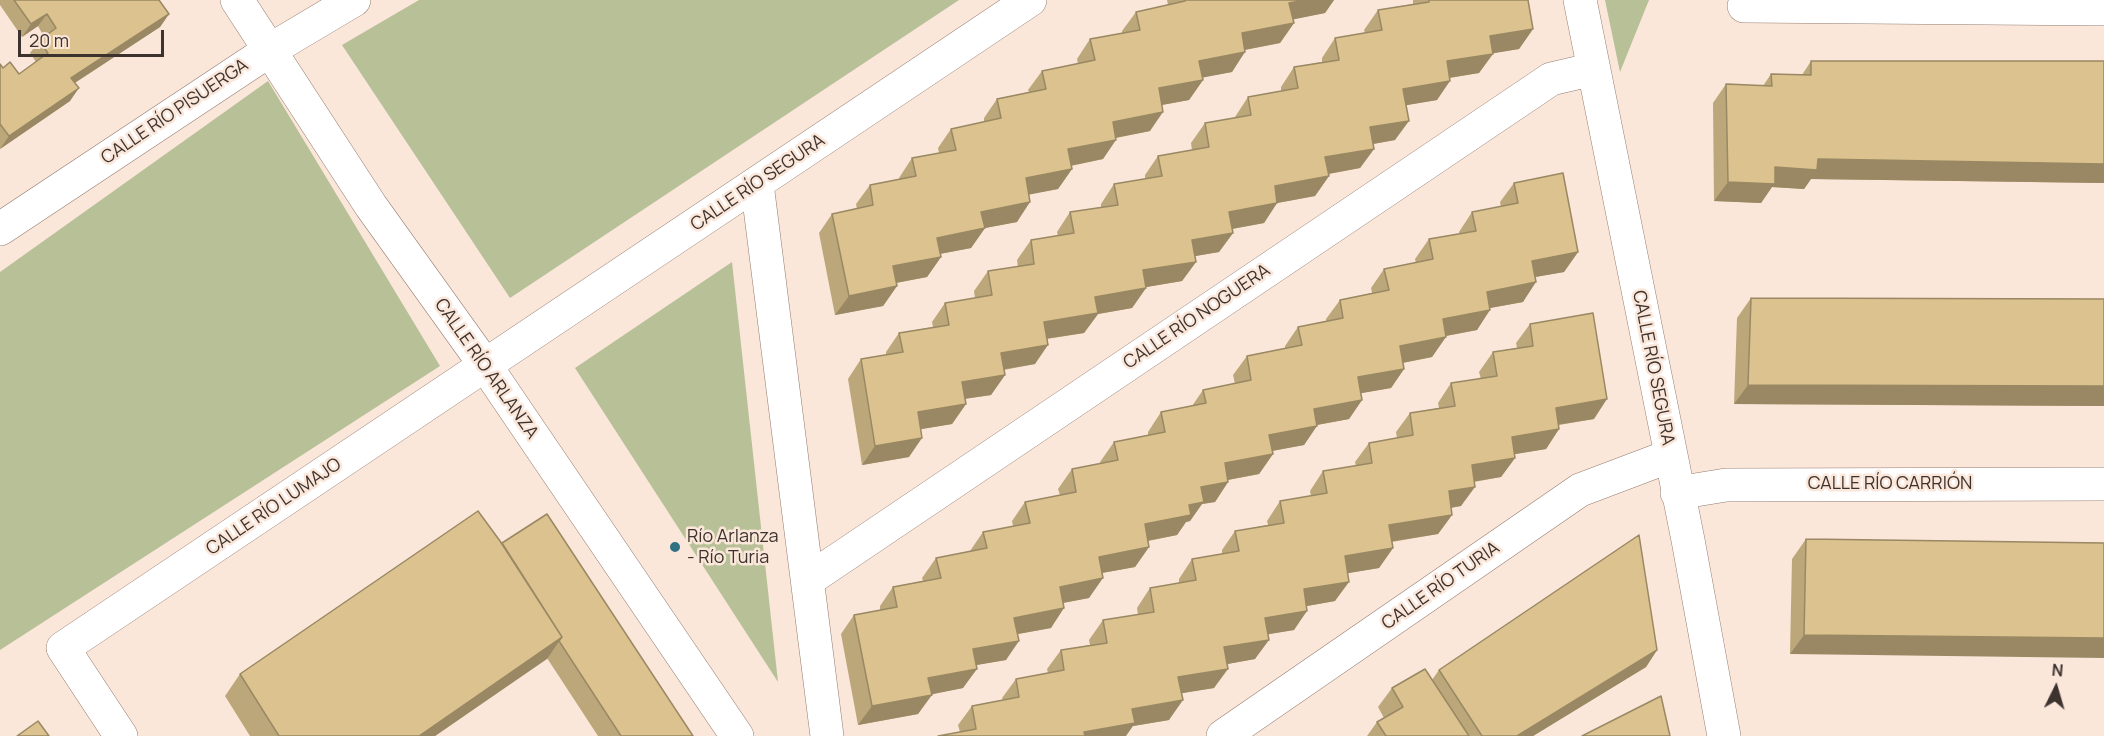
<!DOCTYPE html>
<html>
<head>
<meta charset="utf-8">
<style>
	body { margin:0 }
	#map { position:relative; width:2104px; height:736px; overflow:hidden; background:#fbe6da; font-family:Manrope,sans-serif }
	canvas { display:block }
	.north { position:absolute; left:2026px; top:658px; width:60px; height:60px; -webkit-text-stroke:4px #fbe6da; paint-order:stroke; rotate:5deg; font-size:16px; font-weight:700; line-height:24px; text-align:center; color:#3d332e }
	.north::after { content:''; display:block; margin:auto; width:21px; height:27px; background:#3d332e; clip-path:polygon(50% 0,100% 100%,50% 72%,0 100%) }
	.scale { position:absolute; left:18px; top:30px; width:146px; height:27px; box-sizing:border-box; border:3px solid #3d332e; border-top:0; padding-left:8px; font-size:18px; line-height:21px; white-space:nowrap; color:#3d332e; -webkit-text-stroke:4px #fbe6da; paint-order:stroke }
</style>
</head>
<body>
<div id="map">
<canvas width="2104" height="736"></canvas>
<div class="north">N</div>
<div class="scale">20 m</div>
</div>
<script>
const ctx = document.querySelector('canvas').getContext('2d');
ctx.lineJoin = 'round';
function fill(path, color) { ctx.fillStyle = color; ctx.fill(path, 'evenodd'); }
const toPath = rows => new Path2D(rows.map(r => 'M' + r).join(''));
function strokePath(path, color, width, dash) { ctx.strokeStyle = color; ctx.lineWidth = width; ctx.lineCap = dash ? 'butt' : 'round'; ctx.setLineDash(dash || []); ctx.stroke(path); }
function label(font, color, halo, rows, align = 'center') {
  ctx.font = font + ' Manrope,sans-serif'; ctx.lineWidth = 5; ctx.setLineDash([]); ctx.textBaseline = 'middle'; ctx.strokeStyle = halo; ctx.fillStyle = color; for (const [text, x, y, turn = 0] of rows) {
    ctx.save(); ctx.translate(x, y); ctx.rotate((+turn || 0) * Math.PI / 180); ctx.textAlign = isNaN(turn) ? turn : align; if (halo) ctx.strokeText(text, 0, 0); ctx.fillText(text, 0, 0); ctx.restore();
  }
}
fill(toPath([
	[419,0,959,0,510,298,342,45],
	[1605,0,1649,0,1620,72],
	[268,81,440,366,0,650,0,272],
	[732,262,778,682,575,368]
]), '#b7c097');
const street = toPath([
	[237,0,371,206,485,365,737,736],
	[1580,0,1688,540,1724,736],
	[1744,6,2104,9],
	[757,184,827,736],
	[0,229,270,50,354,0],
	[1677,493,1726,485,2104,484],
	[808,580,1551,79,1594,69],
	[121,736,63,648,1030,0],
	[1223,736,1580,490,1670,456]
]);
strokePath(street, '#947d70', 34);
strokePath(street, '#fff', 33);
fill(toPath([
	[0,0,159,0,169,14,160,27,75,83,70,101,0,149,0,64,3,68,19,74,36,62,30,53,39,41,44,37,38,26,22,37,0,5],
	[1167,0,1334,0,1325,13,1293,19,1294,23,1280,43,1245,50,1232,72,1202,77,1203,80,1189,100,1162,105,1150,131,1116,138,1103,159,1071,166,1072,169,1058,189,1029,194,1017,222,985,228,971,248,940,254,941,257,927,277,896,283,897,286,883,306,835,315,819,233,832,214,857,209,856,204,870,185,899,179,899,178,912,158,939,153,938,148,951,129,984,122,984,118,997,99,1029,92,1028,90,1042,71,1078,64,1077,59,1090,39,1122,33,1122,31,1136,12,1168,5],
	[1413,0,1528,0,1533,29,1519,49,1493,53,1479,73,1450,78,1437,100,1406,105,1395,140,1373,144,1374,149,1360,168,1328,174,1329,176,1315,196,1277,203,1264,223,1232,229,1233,233,1219,252,1195,256,1196,262,1182,281,1146,287,1146,288,1132,308,1098,314,1084,333,1047,339,1035,364,1004,370,1005,375,991,395,965,399,966,404,952,424,921,429,909,457,862,465,848,379,861,359,886,355,886,352,899,333,933,327,932,322,945,303,975,298,974,291,988,271,1018,267,1017,260,1031,240,1058,236,1057,232,1070,212,1101,207,1101,204,1114,184,1145,179,1145,175,1158,156,1192,150,1191,143,1205,123,1235,118,1235,117,1248,97,1281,91,1281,87,1294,67,1322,62,1322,58,1335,38,1365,33,1364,30,1378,10,1413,4],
	[1811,61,2104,61,2104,183,1811,179,1804,189,1772,187,1761,203,1714,201,1713,103,1726,84,1763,86,1771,74,1802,75],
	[1514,183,1578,252,1564,272,1535,277,1523,302,1490,308,1477,330,1446,336,1432,357,1403,363,1404,369,1391,388,1361,393,1362,400,1349,419,1317,425,1304,445,1272,451,1273,454,1259,474,1228,480,1228,482,1215,502,1202,504,1190,521,1186,522,1177,535,1148,541,1149,547,1135,567,1102,573,1089,598,1063,603,1051,628,1018,634,1006,660,976,665,963,688,931,694,918,714,858,725,841,634,854,615,880,610,880,606,893,587,923,581,922,578,936,558,970,551,983,532,1013,526,1012,521,1025,502,1060,495,1058,489,1072,469,1101,464,1100,462,1114,442,1148,435,1148,432,1161,412,1192,406,1203,390,1235,384,1233,375,1247,356,1285,348,1285,346,1298,327,1326,321,1326,319,1340,300,1372,293,1371,288,1384,269,1416,263,1415,259,1429,239,1459,234,1459,232,1472,212,1501,207,1500,202],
	[1751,298,2104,299,2104,406,1734,404,1737,318],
	[1530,324,1594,419,1559,425,1559,429,1546,449,1514,454,1515,458,1501,477,1474,482,1461,506,1451,508,1452,515,1438,534,1392,542,1393,548,1379,568,1348,573,1335,601,1307,606,1294,630,1268,634,1255,659,1227,664,1214,688,1181,693,1169,720,1133,726,960,732,958,725,972,706,1003,700,1002,698,1016,679,1048,673,1047,669,1061,650,1090,645,1089,640,1103,620,1138,615,1137,608,1150,588,1179,583,1179,579,1192,559,1222,554,1222,550,1235,531,1268,525,1267,521,1280,501,1311,496,1310,491,1323,471,1356,466,1355,462,1369,443,1397,438,1396,432,1410,413,1439,408,1438,403,1451,383,1481,379,1479,372,1493,352,1517,348,1516,343],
	[1806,539,2104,543,1790,654,1792,559],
	[502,543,693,736,598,736,547,658,435,736,250,736,225,696,240,674],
	[1657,650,1646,667,1533,736,1367,736,1377,722,1384,718,1378,707,1392,688,1432,680,1439,670]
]), '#bca77a');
fill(toPath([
	[1305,0,1334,0,1325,13,1276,23,1289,3],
	[47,14,38,26,22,37,31,24],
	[169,14,160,27,62,91,71,78],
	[1294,23,1280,43,1228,53,1242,33],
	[1533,29,1519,49,1477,56,1490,36],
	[1245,52,1232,72,1185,81,1199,61],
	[1493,54,1479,73,1434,80,1447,61],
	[1203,80,1189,100,1145,108,1159,88],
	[1450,81,1437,100,1390,108,1403,89],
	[79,88,70,101,0,149,9,136],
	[1163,112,1150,131,1099,141,1113,122],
	[1409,121,1395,140,1356,147,1370,127],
	[1116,140,1103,159,1054,169,1068,149],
	[1374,149,1360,168,1312,177,1325,157],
	[1818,159,2104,164,2104,183,1811,179,1804,189,1772,187,1761,203,1714,201,1728,182,1775,167],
	[1072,169,1058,189,1012,198,1026,178],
	[1329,176,1315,196,1261,206,1275,186],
	[1030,202,1017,222,985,228,971,248,923,257,937,238,981,212],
	[1277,203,1264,223,1215,232,1229,212],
	[1233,233,1219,252,1178,259,1192,240],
	[1578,252,1564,272,1518,280,1532,261],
	[941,257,927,277,879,286,893,266],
	[1196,262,1182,281,1129,290,1143,270],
	[1536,282,1523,302,1473,311,1487,292],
	[897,286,883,306,835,315,849,296],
	[1146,288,1132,308,1098,314,1084,333,1030,341,1044,322,1095,297],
	[1490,310,1477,330,1429,339,1443,319],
	[1446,337,1432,357,1386,366,1400,346],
	[1048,345,1035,364,987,372,1001,353],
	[1404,369,1391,388,1345,396,1358,377],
	[1005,375,991,395,948,401,962,382],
	[1748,385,2104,386,2104,406,1734,404],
	[1607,399,1594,419,1543,427,1556,408],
	[1362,400,1349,419,1300,428,1314,409],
	[966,404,952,424,904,432,918,412],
	[1317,426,1304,445,1255,454,1269,435],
	[1559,429,1546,449,1498,457,1512,437],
	[922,438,909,457,862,465,875,446],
	[1273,454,1259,474,1211,483,1225,463],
	[1515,458,1501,477,1458,484,1472,465],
	[1228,482,1215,502,1202,504,1190,521,1186,522,1177,535,1131,544,1145,524,1201,487],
	[1475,487,1461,506,1435,510,1449,491],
	[1452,515,1438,534,1375,544,1389,525],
	[1149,547,1135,567,1085,576,1099,557],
	[1393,548,1379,568,1331,576,1345,556],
	[1103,578,1089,598,1046,606,1060,587],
	[1349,582,1335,601,1290,609,1304,589],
	[1064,608,1051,628,1001,637,1014,618],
	[1307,611,1294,630,1252,637,1265,618],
	[1804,635,2104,638,2104,658,1790,654],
	[562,637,547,659,435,736,419,736],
	[1269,640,1255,659,1211,667,1224,647],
	[1019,641,1006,660,959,668,973,649],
	[1657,650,1646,667,1533,736,1517,736],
	[977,669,963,688,914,698,928,678],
	[1228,669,1214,688,1165,696,1178,677],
	[932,695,918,714,858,725,872,706],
	[1183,700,1169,720,1133,726,1126,736,1081,736,1084,732,1132,709]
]), '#998863');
const building = toPath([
	[14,0,159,0,169,14,71,78,79,88,9,136,0,124,0,64,3,68,10,62,19,74,48,53,39,41,56,28,47,14,31,24,14,0],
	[1185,0,1305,0,1289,3,1294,23,1242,33,1245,52,1199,61,1203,80,1159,88,1163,112,1113,122,1116,140,1068,149,1072,169,1026,178,1030,202,981,212,985,228,937,238,941,257,893,266,897,286,849,296,832,214,873,205,870,185,916,176,912,158,956,150,951,129,1001,118,997,99,1046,89,1042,71,1095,60,1090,39,1140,30,1136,12,1185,1,1185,0],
	[1429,0,1528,0,1533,29,1490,36,1493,54,1447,61,1450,81,1403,89,1409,121,1370,127,1374,149,1325,157,1329,176,1275,186,1277,203,1229,212,1233,233,1192,240,1196,262,1143,270,1146,288,1095,297,1098,313,1044,322,1048,345,1001,353,1005,375,962,382,966,404,918,412,922,438,875,446,861,359,903,352,899,333,949,325,945,303,992,295,988,271,1034,264,1031,240,1074,233,1070,212,1118,205,1114,184,1162,176,1158,156,1209,147,1205,123,1251,115,1248,97,1298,88,1294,67,1339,60,1335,38,1382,30,1378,10,1429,2,1429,0],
	[1811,61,2104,61,2104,164,1818,159,1817,170,1775,167,1775,184,1728,182,1726,84,1772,86,1771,74,1811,75,1811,61],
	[1563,173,1578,252,1532,261,1536,282,1487,292,1490,310,1443,319,1446,337,1400,346,1404,369,1358,377,1362,400,1314,409,1317,426,1269,435,1273,454,1225,463,1228,482,1201,487,1204,502,1189,505,1191,515,1145,524,1149,547,1099,557,1103,578,1060,587,1064,608,1014,618,1019,641,973,649,977,669,928,678,932,695,872,706,854,615,897,607,893,587,941,578,936,558,987,548,983,532,1030,523,1025,502,1076,492,1072,469,1118,460,1114,442,1165,432,1161,412,1206,403,1203,390,1251,380,1247,356,1302,345,1298,327,1343,318,1340,300,1389,290,1384,269,1433,259,1429,239,1476,231,1472,212,1518,203,1514,183,1563,173],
	[1751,298,2104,299,2104,386,1748,385,1751,298],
	[1593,313,1607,399,1556,408,1559,429,1512,437,1515,458,1472,465,1475,487,1449,491,1452,515,1389,525,1393,548,1345,556,1349,582,1304,589,1307,611,1265,618,1269,640,1224,647,1228,669,1178,677,1183,700,1132,709,1135,723,1084,732,1085,736,938,736,976,729,972,706,1019,697,1016,679,1064,670,1061,650,1107,643,1103,620,1154,612,1150,588,1196,580,1192,559,1239,551,1235,531,1284,523,1280,501,1327,493,1323,471,1372,463,1369,443,1413,435,1410,413,1455,406,1451,383,1497,376,1493,352,1533,346,1530,324,1593,313],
	[478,511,500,541,562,637,419,736,279,736,240,674,478,511],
	[547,514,693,736,621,736,559,641,562,637,502,543,547,514],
	[1639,535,1657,650,1517,736,1482,736,1439,670,1639,535],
	[1806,539,2104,543,2104,638,1804,635,1806,539],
	[1425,669,1469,736,1386,736,1377,722,1403,707,1392,688,1425,669],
	[1661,696,1670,736,1582,736,1661,696],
	[38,721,49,736,17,736,38,721]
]);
fill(building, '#dbc28e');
strokePath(building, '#998863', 1.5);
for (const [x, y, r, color] of [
	[675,547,6,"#2f7083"]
]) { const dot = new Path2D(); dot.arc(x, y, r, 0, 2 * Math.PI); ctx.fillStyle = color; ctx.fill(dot); strokePath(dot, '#fbe6da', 2); }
label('18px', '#3d332e', '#fbe6da', [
	["CALLE RÍO PISUERGA",175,112,-34],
	["CALLE RÍO SEGURA",758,183,-34],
	["CALLE RÍO NOGUERA",1197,317,-34],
	["CALLE RÍO SEGURA",1653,368,79],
	["CALLE RÍO ARLANZA",486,369,55],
	["CALLE RÍO CARRIÓN",1890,484],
	["CALLE RÍO LUMAJO",274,507,-34],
	["CALLE RÍO TURIA",1441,586,-35]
]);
label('18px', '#3d332e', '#fbe6da', [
	["Río Arlanza",687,537],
	["- Río Turia",687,558]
], 'left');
</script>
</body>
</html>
